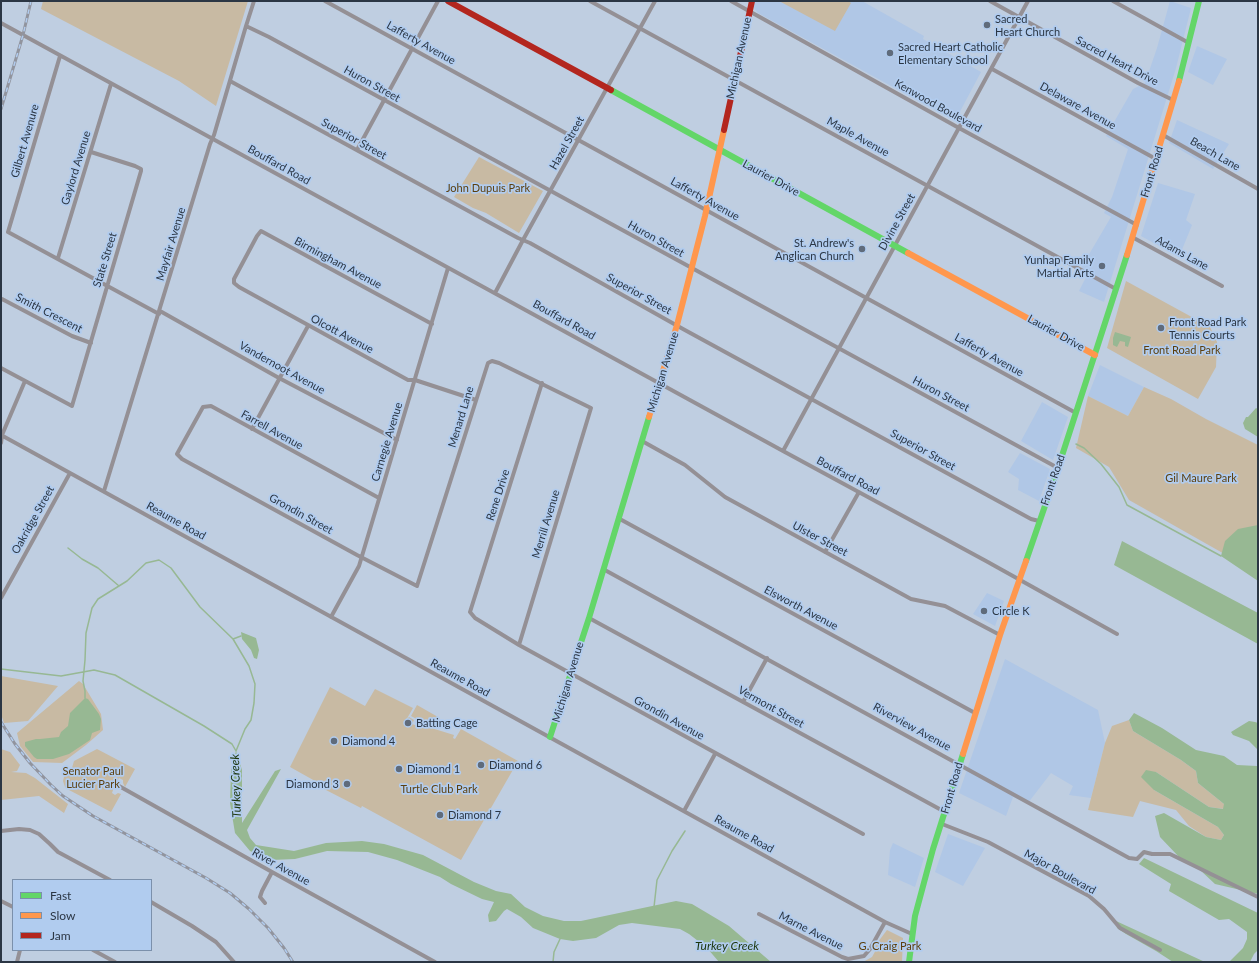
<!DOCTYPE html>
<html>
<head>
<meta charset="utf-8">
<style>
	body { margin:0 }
	#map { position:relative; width:1259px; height:963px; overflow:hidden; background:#bfcee1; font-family:Lato,sans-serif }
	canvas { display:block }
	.frame { position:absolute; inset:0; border:2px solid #2b3644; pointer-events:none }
	.legend { position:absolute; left:12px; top:879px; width:140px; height:72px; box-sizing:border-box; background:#b1ccef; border:1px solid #7b90ab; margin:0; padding:5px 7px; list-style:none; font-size:12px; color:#2b3644 }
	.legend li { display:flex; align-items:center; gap:8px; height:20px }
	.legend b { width:20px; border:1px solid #7b90ab }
</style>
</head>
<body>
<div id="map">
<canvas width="1259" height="963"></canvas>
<div class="frame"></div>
<ul class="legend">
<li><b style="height:5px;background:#63d668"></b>Fast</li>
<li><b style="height:5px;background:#ff974d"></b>Slow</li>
<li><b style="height:5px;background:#b3261e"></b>Jam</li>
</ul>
</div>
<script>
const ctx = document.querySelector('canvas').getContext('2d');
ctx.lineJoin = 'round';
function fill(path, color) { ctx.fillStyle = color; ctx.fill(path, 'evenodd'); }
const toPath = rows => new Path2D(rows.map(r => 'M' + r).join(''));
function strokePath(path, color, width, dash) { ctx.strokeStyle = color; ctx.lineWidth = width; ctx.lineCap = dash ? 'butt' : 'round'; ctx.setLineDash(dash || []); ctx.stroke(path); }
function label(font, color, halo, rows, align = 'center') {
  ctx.font = font + ' Lato,sans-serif'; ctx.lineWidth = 3.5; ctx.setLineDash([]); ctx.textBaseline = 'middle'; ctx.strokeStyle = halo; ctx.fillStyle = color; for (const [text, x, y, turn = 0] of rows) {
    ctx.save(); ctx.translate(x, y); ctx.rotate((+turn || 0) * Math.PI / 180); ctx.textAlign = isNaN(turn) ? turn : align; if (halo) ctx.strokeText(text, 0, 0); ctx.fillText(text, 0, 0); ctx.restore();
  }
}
fill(toPath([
	[754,1,862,1,924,36,923,39,981,72,955,121,758,13,753,7],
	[1170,1,1191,8,1176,68,1104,302,1079,291,1086,277,1078,273,1111,217,1104,213,1112,197,1128,149,1106,136,1133,89,1145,83,1157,48],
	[1197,46,1227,59,1213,85,1188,72],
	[1177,120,1229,144,1213,169,1169,143],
	[1158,183,1195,194,1186,220,1192,225,1179,257,1141,236],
	[1100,365,1144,387,1128,416,1088,396],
	[1042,402,1068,417,1053,460,1021,441],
	[1020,453,1050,469,1039,501,1018,490,1019,479,1008,472],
	[987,593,1004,601,995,626,973,614],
	[1005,659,1098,710,1105,743,1091,798,1069,795,1073,786,1051,773,1028,803,1013,797,1006,816,959,793],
	[948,834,985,848,963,886,935,872],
	[893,843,924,858,915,887,888,875,890,850]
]), '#b0c7e6');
fill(toPath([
	[43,1,248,1,216,106,179,81,41,9],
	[779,1,848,1,851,3,835,31],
	[479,157,543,191,519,233,486,213,473,208,454,197],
	[1126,281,1210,327,1217,342,1216,367,1198,399,1107,348],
	[1144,387,1171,399,1206,419,1258,445,1258,573,1129,500,1109,467,1076,448,1088,396,1128,416],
	[1,676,58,686,28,721,4,723,1,714],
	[79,681,83,684,101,714,103,730,86,745,62,763,33,762,20,746,17,733],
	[330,687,365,706,375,689,413,708,405,722,409,717,414,720,412,724,424,728,428,727,454,735,453,738,455,739,461,729,518,761,461,860,362,806,361,808,324,789,324,786,290,767],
	[417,705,438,717,432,727,411,716],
	[1129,720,1133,731,1181,760,1196,771,1198,783,1224,804,1224,809,1209,807,1156,772,1154,790,1218,827,1224,835,1221,840,1206,837,1189,826,1176,810,1140,801,1133,817,1088,810,1105,743,1112,726],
	[1,749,10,752,20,765,17,771,11,772,26,773,35,778,68,804,64,813,39,796,1,800],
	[97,749,135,769,125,787,123,783,123,780,119,778,114,787,112,793,115,795,118,793,121,794,111,812,69,790,65,787,63,781,64,777,72,768,74,761],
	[887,930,903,938,902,962,863,962,872,957,877,948,875,946]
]), '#c8baa3');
fill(toPath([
	[1115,332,1131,337,1128,347,1125,346,1125,342,1120,341,1117,347,1113,345,1113,338],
	[1256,408,1258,409,1258,437,1245,429,1243,423,1246,417,1248,417],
	[1258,525,1258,581,1221,556,1225,541,1238,529],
	[1122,541,1258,613,1258,644,1114,565],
	[241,632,256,638,259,650,257,659,254,658,251,650,242,639],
	[85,698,88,699,99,714,101,719,100,730,92,733,90,740,69,754,53,759,37,759,34,757,25,746,25,742,36,739,40,739,59,737,61,732,68,726,70,713],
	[1134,713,1162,728,1196,750,1224,756,1237,765,1257,766,1258,764,1258,894,1215,884,1199,869,1179,857,1160,837,1155,816,1164,813,1206,837,1221,840,1224,835,1218,827,1154,790,1141,777,1146,770,1156,772,1209,807,1223,809,1224,804,1198,783,1196,771,1181,760,1133,731,1129,720],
	[1249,721,1255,722,1258,723,1258,750,1249,741,1233,735,1231,732],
	[236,751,242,770,242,823,275,771,281,769,247,830,250,838,256,845,294,851,326,843,362,841,384,844,423,855,474,882,496,891,511,894,525,907,543,916,564,921,581,921,676,901,692,904,729,926,771,962,719,962,707,948,689,934,680,929,632,923,619,925,596,938,573,941,560,939,533,928,521,917,507,909,504,911,496,921,489,922,488,915,494,902,482,899,451,884,440,877,397,860,368,852,327,851,295,859,271,860,250,851,235,833,230,803,231,770],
	[1144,858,1258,913,1258,950,1254,954,1250,962,1229,962,1243,948,1247,939,1247,932,1229,919,1219,920,1169,891,1171,884,1139,864],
	[1116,921,1205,962,1173,962,1156,951,1126,934,1117,928]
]), '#97b893');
strokePath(toPath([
	[1076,444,1084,448,1101,464,1119,487,1127,505,1221,556],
	[68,548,82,559,98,568,119,586],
	[233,639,241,636],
	[1,669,61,676,94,670,115,675,204,726,232,744,236,751],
	[85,698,85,691,83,681,85,660,86,633,92,608,98,599,127,581,146,563,159,560,171,568,200,607,233,639,249,666,255,684,254,703,251,720,245,729,236,751],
	[654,907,657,880,672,851,685,831],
	[553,962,554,952,560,939]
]), '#97b893', 1.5);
strokePath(toPath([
	[325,1,1076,413],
	[590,1,1116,289],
	[731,1,959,128,1137,225],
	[990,1,1138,83,1173,100],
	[1113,1,1189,43],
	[1,23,783,451,986,561,1117,634],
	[246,26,269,37,1058,468],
	[60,56,8,232,159,314],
	[992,69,1156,159],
	[230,81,518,238,530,243,683,329,1031,519,1039,521],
	[1163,135,1258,189],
	[357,150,438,1],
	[1132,237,1222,286],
	[58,258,111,84],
	[495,293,523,240,655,1],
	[1,300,2,299,72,336,91,343],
	[160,311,279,378,397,440],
	[432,324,261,231,257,236,234,279,234,283,239,287,408,380,415,380,476,400],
	[1,368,72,406,141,171,141,169,135,166,91,152],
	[542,383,470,612,475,618,519,645,863,834],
	[252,429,308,326],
	[1,435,885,922,912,934],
	[642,441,685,465,725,497,911,599,945,606,1000,635],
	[1,443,2,435,25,381],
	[783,451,1028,1],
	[104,491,210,144,214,135,246,26,254,1],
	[379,498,211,406,203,407,177,454,182,459,357,555,417,586,488,363,492,361,499,363,591,408,519,645],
	[618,518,975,713],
	[825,552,859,492],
	[603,569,1129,858,1137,859,1144,852,1152,854,1170,854,1258,897],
	[1,598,70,473],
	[331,617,359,566,448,268],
	[589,618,945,812],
	[743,702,767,658],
	[119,786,272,872,435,962],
	[684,811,715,754],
	[942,824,988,842,1089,896,1104,909,1120,928,1160,950],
	[1,831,19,829,30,830,39,834,50,844,58,852,110,880],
	[1,901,13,907],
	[151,902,192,926,216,942,234,962],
	[265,903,260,897,262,891,272,872],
	[759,914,842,957,848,959,864,956,870,949,885,922],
	[93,950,115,962],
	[17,962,20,950]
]), '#949095', 4);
strokePath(toPath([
	[1179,81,1199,1],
	[611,90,908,253],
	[1026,561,1058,468,1127,255],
	[550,737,589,618,649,417],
	[909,962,915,916,933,849,963,754]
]), '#63d668', 6);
strokePath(toPath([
	[908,253,1095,355],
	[1127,255,1179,81],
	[649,417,677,325,705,216,724,130],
	[963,754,1000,635,1026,561]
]), '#ff974d', 6);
strokePath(toPath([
	[448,1,611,90],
	[724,130,752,1]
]), '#b3261e', 6);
const rail = toPath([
	[1,109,23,35,31,1],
	[1,722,15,744,30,763,51,785,63,796,93,816,206,878,230,893,249,909,268,928,284,948,293,962]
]);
strokePath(rail, '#91949e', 3);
strokePath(rail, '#b1ccef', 1.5, [4.5]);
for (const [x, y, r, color] of [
	[987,25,4,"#5f6b7b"],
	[890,53,4,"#5f6b7b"],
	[862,249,4,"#5f6b7b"],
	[1102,266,4,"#5f6b7b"],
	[1161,328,4,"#5f6b7b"],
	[984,611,4,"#5f6b7b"],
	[408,723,4,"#5f6b7b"],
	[334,741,4,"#5f6b7b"],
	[481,765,4,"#5f6b7b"],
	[399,769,4,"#5f6b7b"],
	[347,784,4,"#5f6b7b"],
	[440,815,4,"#5f6b7b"]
]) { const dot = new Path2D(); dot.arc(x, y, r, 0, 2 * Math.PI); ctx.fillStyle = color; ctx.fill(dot); strokePath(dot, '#b1ccef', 1.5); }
label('11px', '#2b3644', '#b1ccef', [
	["Sacred",995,19],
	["Heart Church",995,32],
	["Sacred Heart Catholic",898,47],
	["Elementary School",898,60],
	["St. Andrew's",854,243,"right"],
	["Anglican Church",854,256,"right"],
	["Yunhap Family",1094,260,"right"],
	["Martial Arts",1094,273,"right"],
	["Front Road Park",1169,322],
	["Tennis Courts",1169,335],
	["Circle K",992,611],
	["Batting Cage",416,723],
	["Diamond 4",342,741],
	["Diamond 6",489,765],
	["Diamond 1",407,769],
	["Diamond 3",339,784,"right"],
	["Diamond 7",448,815]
], 'left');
label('11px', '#2b3644', '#b1ccef', [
	["Lafferty Avenue",421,43,29],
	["Michigan Avenue",739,58,-78],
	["Sacred Heart Drive",1117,61,28],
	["Huron Street",372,84,29],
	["Kenwood Boulevard",938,106,29],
	["Delaware Avenue",1078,106,29],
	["Maple Avenue",858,137,29],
	["Superior Street",354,139,29],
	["Gilbert Avenure",25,141,-74],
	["Hazel Street",567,143,-61],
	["Beach Lane",1215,154,30],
	["Bouffard Road",279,165,29],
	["Gaylord Avenue",76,168,-73],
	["Front Road",1152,172,-73],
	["Laurier Drive",771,178,29],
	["Lafferty Avenue",705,199,29],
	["Divine Street",897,222,-61],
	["Huron Street",656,239,29],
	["Mayfair Avenue",171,244,-73],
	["Adams Lane",1182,253,29],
	["State Street",105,260,-73],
	["Birmingham Avenue",338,263,28],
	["Superior Street",639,294,29],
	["Smith Crescent",49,313,27],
	["Bouffard Road",564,320,29],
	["Laurier Drive",1056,333,29],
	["Olcott Avenue",342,334,28],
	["Lafferty Avenue",989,355,29],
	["Vandernoot Avenue",282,368,29],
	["Michigan Avenue",663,372,-73],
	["Huron Street",941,394,28],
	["Menard Lane",461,417,-73],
	["Farrell Avenue",272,430,29],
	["Carnegie Avenue",387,442,-73],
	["Superior Street",923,450,29],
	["Bouffard Road",848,476,28],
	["Front Road",1053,480,-71],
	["Rene Drive",498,495,-72],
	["Grondin Street",301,514,29],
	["Oakridge Street",33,520,-61],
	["Reaume Road",176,521,29],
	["Merrill Avenue",546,524,-73],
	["Ulster Street",820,539,28],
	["Elsworth Avenue",801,608,28],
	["Reaume Road",460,678,29],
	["Michigan Avenue",568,682,-73],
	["Vermont Street",771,707,29],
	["Grondin Avenue",669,718,29],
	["Riverview Avenue",912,727,29],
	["Front Road",952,788,-74],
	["Reaume Road",744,834,29],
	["River Avenue",281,867,29],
	["Major Boulevard",1060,872,29],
	["Marne Avenue",811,931,27]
]);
label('11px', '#5c3f0d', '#b1ccef', [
	["John Dupuis Park",488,188],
	["Front Road Park",1182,350],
	["Gil Maure Park",1201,478],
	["Senator Paul",93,771],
	["Lucier Park",93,784],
	["Turtle Club Park",439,789],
	["G. Craig Park",890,946]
]);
label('italic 12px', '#1a3409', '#b1ccef', [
	["Turkey Creek",236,786,-92],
	["Turkey Creek",727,946]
]);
</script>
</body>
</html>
